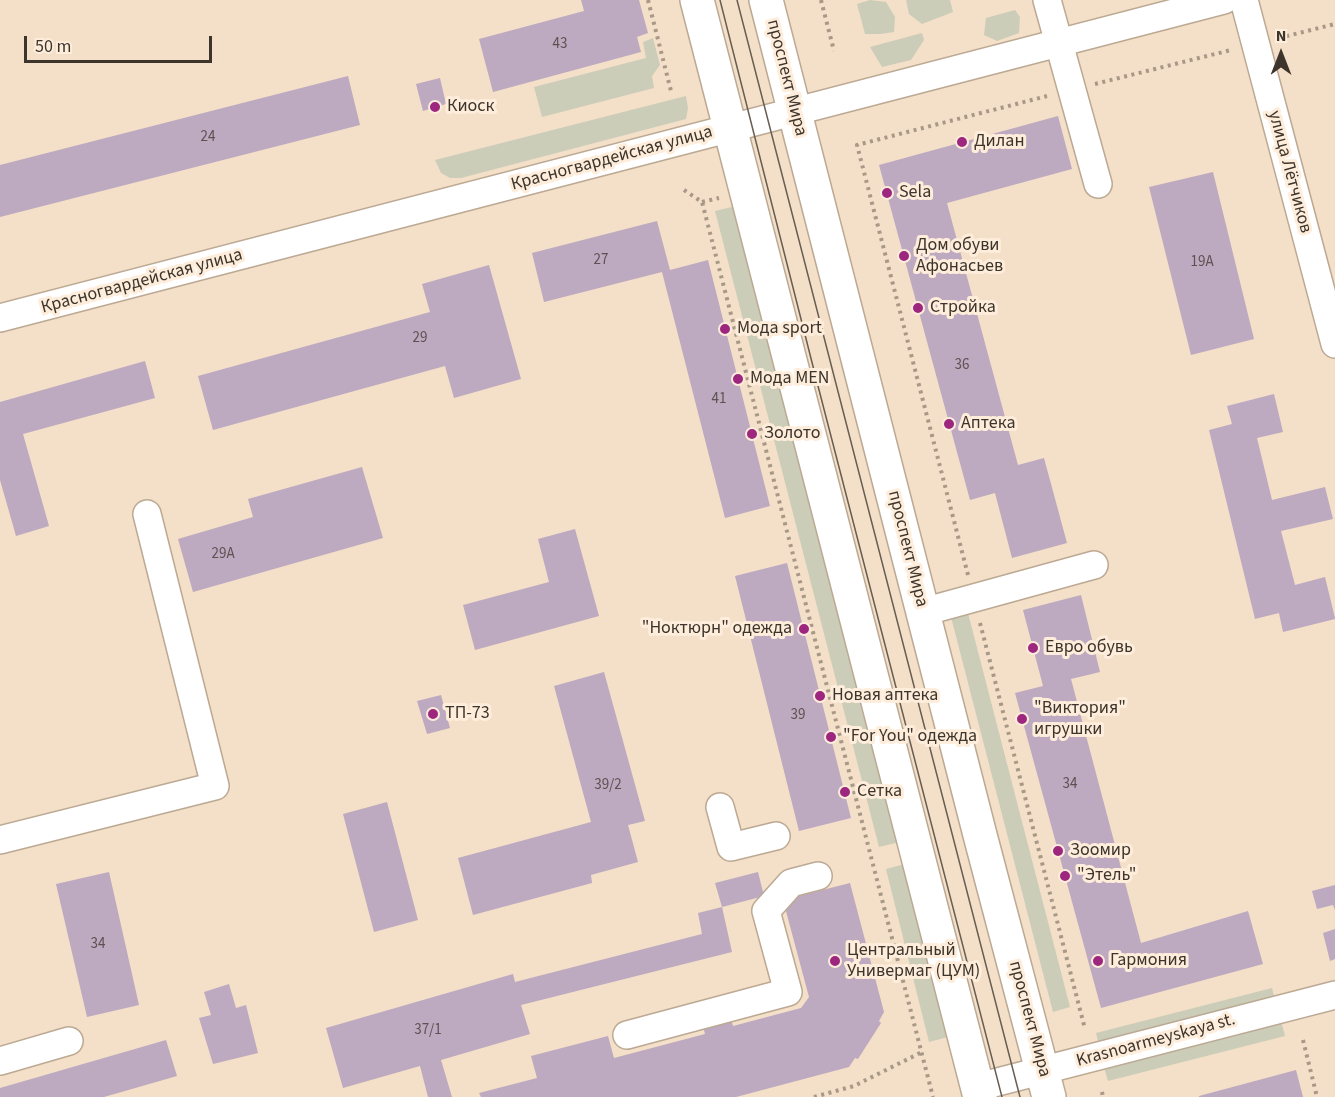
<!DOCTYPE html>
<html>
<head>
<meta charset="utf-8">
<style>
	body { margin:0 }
	#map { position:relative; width:1335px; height:1097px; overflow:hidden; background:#f4dfc8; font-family:"Source Sans 3",sans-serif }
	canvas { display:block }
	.north { position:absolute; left:1251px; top:24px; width:60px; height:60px; -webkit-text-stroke:4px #feeddb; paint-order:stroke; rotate:0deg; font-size:16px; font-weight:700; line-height:24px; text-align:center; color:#3d352c }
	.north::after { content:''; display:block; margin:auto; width:21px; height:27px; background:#3d352c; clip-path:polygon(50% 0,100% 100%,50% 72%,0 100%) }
	.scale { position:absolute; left:24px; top:36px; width:188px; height:27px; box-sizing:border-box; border:3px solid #3d352c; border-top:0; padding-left:8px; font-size:18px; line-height:21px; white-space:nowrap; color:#3d352c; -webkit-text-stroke:4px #feeddb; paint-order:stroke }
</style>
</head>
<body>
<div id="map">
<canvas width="1335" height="1097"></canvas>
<div class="north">N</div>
<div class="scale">50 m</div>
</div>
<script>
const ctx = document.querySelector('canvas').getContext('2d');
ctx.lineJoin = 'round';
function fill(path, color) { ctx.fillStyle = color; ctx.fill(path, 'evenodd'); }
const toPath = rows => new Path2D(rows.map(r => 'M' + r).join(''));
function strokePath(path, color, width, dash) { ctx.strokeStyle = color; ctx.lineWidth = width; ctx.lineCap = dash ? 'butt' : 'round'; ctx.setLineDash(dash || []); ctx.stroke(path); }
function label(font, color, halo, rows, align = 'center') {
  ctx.font = font + ' "Source Sans 3",sans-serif'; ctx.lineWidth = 6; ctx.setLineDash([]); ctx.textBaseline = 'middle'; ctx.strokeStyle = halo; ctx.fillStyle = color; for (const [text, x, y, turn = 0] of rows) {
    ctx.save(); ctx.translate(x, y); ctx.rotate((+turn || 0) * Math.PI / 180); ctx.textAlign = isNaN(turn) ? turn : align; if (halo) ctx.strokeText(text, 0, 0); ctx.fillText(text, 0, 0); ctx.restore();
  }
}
fill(toPath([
	[870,0,886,2,895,17,894,32,880,34,865,34,857,4],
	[906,0,950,0,953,12,922,24,909,14],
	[1015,10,1020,17,1019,33,997,41,984,35,986,18],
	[922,33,924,40,911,60,882,67,870,47],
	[653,38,660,65,652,76,654,88,542,117,534,87,646,58,643,42],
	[686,96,688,108,686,119,461,178,450,178,441,173,435,160],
	[736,206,900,842,879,847,715,211],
	[968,613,1070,1007,1053,1012,951,617],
	[905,864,948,1037,929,1042,886,869],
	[1272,988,1275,1000,1099,1045,1096,1033],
	[1281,1021,1285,1036,1108,1081,1104,1067]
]), '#cbcdb9');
fill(toPath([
	[581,0,639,0,648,33,637,37,641,52,493,92,479,39,584,11],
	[348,76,360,125,0,217,0,165],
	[440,78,446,104,423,111,416,84],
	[1058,116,1072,169,947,203,1018,465,1044,458,1067,543,1012,558,995,493,970,500,879,165],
	[1213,172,1254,339,1191,355,1149,187],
	[657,221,670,270,708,260,770,506,725,518,662,272,544,302,532,253],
	[489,265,521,379,454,398,445,366,213,430,198,376,430,312,422,284],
	[145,361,155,398,23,434,49,526,16,536,0,480,0,402],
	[1274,394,1283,432,1257,438,1272,500,1325,487,1333,519,1281,531,1295,585,1325,577,1335,618,1335,619,1283,632,1279,613,1255,619,1209,430,1232,424,1227,406],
	[362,467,383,538,193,592,178,539,253,517,248,499],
	[575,529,599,616,475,650,463,605,549,582,538,539],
	[787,563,851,818,799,831,735,576],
	[1081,595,1100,672,1071,679,1141,943,1248,911,1263,964,1101,1008,1015,693,1043,686,1023,610],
	[604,672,645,821,628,825,638,862,591,875,592,883,473,915,458,858,591,822,554,686],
	[441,695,450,728,427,734,417,701],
	[387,802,418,920,374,932,343,814],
	[109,872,139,1005,87,1017,56,884],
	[758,872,764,896,722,907,732,952,521,1005,530,1034,441,1060,452,1097,428,1097,420,1066,343,1088,326,1028,513,974,515,982,702,934,698,913,722,907,715,883],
	[850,883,884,1012,879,1021,881,1023,858,1059,855,1058,849,1067,736,1097,481,1097,479,1093,537,1078,531,1056,608,1036,614,1058,705,1034,703,1026,731,1019,733,1026,801,1008,809,997,783,900],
	[1335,885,1335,910,1333,905,1317,909,1312,891],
	[1335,929,1335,959,1330,961,1323,933],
	[229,984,236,1008,246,1005,258,1053,213,1064,199,1018,211,1015,204,992],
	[166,1040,177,1076,104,1097,0,1097,0,1088],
	[1296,1070,1303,1097,1199,1097,1199,1096]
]), '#bda9c0');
const minor = toPath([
	[1047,0,1098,184],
	[1244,0,1335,344],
	[0,318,1224,0],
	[923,612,1094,565],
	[720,807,731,847,776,836],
	[0,840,215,786,147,514],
	[627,1035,788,992,766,911,791,883,818,876],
	[0,1061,69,1041],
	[978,1087,1335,995]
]);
const major = toPath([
	[697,0,980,1097],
	[766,0,980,835,1049,1097]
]);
strokePath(minor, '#bca993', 30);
strokePath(major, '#bca993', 36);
strokePath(toPath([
	[648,0,671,91],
	[821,0,834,51],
	[1279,38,1335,24],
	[1095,84,1231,50],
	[684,190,702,202,933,1097],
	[702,202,719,198],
	[968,575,857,145,1047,96],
	[980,623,1085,1029],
	[1303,1040,1317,1097],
	[1102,1092,1103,1097],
	[814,1097,854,1086,922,1052]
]), '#a89887', 4, [3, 4.5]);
strokePath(minor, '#fff', 27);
strokePath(major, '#fff', 33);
strokePath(toPath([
	[720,0,818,386,1002,1097],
	[737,0,1020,1097]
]), '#685d51', 1.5);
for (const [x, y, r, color] of [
	[435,107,6,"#9d267e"],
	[962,142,6,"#9d267e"],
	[887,193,6,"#9d267e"],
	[904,256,6,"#9d267e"],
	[918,308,6,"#9d267e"],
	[725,329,6,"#9d267e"],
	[738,379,6,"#9d267e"],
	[949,424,6,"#9d267e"],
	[752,434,6,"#9d267e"],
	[804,629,6,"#9d267e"],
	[1033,648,6,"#9d267e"],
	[820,696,6,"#9d267e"],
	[433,714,6,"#9d267e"],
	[1022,719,6,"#9d267e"],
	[831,737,6,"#9d267e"],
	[845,792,6,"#9d267e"],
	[1058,851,6,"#9d267e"],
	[1065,876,6,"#9d267e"],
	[835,961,6,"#9d267e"],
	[1098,961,6,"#9d267e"]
]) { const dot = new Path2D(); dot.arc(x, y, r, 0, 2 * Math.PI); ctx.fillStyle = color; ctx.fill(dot); strokePath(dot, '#feeddb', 2); }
label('15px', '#5d5251', null, [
	["43",560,45],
	["24",208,138],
	["27",601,261],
	["19А",1202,263],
	["29",420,339],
	["36",962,366],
	["41",719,400],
	["29А",223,555],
	["39",798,716],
	["34",1070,785],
	["39/2",608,786],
	["34",98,945],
	["37/1",428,1031]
]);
label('18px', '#3d352c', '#feeddb', [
	["проспект Мира",786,78,76],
	["Красногвардейская улица",612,159,-15],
	["улица Лётчиков",1289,172,75],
	["Красногвардейская улица",142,282,-15],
	["проспект Мира",907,549,76],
	["проспект Мира",1029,1019,75],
	["Krasnoarmeyskaya st.",1156,1041,-15]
]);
label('18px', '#3d352c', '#feeddb', [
	["Киоск",447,107],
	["Дилан",974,142],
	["Sela",899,193],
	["Дом обуви",916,246],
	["Афонасьев",916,267],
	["Стройка",930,308],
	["Мода sport",737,329],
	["Мода MEN",750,379],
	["Аптека",961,424],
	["Золото",764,434],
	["\"Ноктюрн\" одежда",792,629,"right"],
	["Евро обувь",1045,648],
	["Новая аптека",832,696],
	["\"Виктория\"",1034,709],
	["игрушки",1034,730],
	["ТП-73",445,714],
	["\"For You\" одежда",843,737],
	["Сетка",857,792],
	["Зоомир",1070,851],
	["\"Этель\"",1077,876],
	["Центральный",847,951],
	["Универмаг (ЦУМ)",847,972],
	["Гармония",1110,961]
], 'left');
</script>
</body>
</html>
